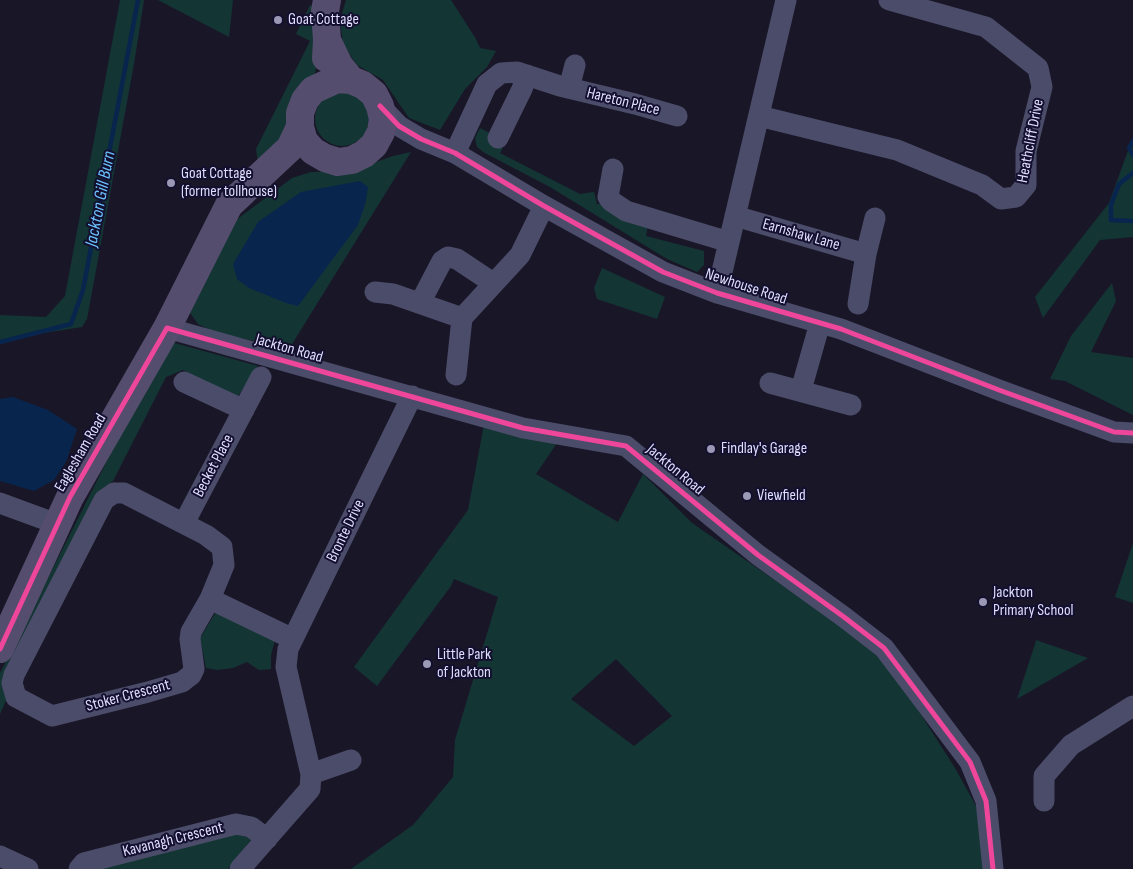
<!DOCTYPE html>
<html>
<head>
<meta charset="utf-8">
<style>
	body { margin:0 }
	canvas { display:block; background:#191628 }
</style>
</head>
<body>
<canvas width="1133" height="869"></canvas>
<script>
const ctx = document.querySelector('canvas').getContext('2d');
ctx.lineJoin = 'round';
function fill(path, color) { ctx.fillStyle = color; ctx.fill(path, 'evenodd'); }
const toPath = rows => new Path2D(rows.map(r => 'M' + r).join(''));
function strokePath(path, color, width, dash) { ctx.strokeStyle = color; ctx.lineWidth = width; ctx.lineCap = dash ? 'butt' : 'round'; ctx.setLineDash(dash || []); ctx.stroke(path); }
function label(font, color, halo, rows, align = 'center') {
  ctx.font = font + ' "Sofia Sans Condensed",sans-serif'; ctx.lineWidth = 4; ctx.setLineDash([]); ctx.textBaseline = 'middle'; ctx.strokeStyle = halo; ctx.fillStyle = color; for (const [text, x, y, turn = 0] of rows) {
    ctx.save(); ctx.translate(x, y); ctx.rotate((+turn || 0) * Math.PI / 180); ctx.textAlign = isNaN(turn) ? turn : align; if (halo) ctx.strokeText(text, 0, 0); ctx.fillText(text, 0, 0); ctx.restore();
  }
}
fill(toPath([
	[120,0,144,0,134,64,87,319,82,327,0,340,0,315,46,317,65,296],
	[158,0,233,0,229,37],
	[346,0,451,0,476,39,480,48,496,51,487,67,465,89,440,130,409,118,383,80,357,65,343,45,340,20],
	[310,5,318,9,319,57,315,73,301,93,293,124,258,163,256,149,310,41,296,34],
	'315 119a27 27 0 1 1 54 0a27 27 0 1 1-54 0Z',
	[480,128,492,134,489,140,503,148,500,153,580,194,594,192,597,204,606,203,648,224,646,236,704,251,704,265,697,272,667,259,550,187,483,152,477,147,475,138],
	[1133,147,1133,237,1100,240,1043,318,1035,297,1109,203,1129,148],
	[411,152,289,349,214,332,198,324,188,310,232,223,292,178,311,172,351,171,393,156],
	[602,268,665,297,657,319,597,299,594,288],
	[1112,283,1116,301,1091,352,1133,358,1133,415,1065,381,1050,379,1071,336],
	[171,342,258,366,237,398,183,370,166,377,113,481,99,492,0,714,0,673,163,350],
	[485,419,557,443,536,474,618,522,643,474,692,523,883,655,955,768,976,806,982,848,983,869,351,869,413,825,453,777,455,740,498,597,454,579,451,586,377,686,354,667,468,510],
	[616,659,672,716,634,746,571,699],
	[1133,543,1133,603,1115,597],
	[216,612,275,640,271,655,271,669,259,670,247,662,233,668,217,670,206,668,200,638],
	[1036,640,1088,658,1017,699,1036,641],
	[238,832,251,840,228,869,97,869]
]), '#133534');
fill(toPath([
	[360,181,368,187,366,201,358,225,298,306,286,303,249,288,237,279,233,264,258,222,301,192],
	[13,397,48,410,77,429,66,462,54,480,34,491,0,481,0,399]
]), '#08254e');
strokePath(toPath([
	[1133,141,1129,148,1133,155],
	[1133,173,1119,184,1111,205,1111,220,1133,221],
	[0,342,71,324,83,290,138,0]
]), '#08254e', 4.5);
strokePath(toPath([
	[569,88,575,65],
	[380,106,399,126,421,139,455,153,544,206,663,272,717,293,841,329,999,390,1114,432,1133,433],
	[759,116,897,150,982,185,1001,199,1016,197,1026,185,1026,151,1042,87,1038,68,986,27,889,0],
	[498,138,522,89,527,75],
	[455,153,487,84,501,73,517,72,560,86,635,104,677,116],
	[613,169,608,197,611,201,626,211,729,242],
	[735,216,866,254],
	[375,292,393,294,462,318],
	[717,293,786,0],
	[420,303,442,261,448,257,457,259,493,283],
	[858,304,866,254,875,218],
	[167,328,523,428,626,446,758,555,844,617,884,648,970,762,986,801,993,869],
	[456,375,462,318,520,255,544,206],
	[184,382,244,410],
	[770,383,851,405],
	[801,390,820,323],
	[114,493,124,493,206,535,222,547,224,565,210,599,191,632,190,639,194,669,191,675,182,682,148,692,52,716,16,697,12,683,14,675,104,500,114,493],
	[0,503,57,524],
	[184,523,261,377],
	[210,599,293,639],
	[311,774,351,760],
	[1044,801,1044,776,1071,745,1133,706],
	[0,856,28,869],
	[79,869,84,863,236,824,251,827,267,839],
	[240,869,310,789,311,774,286,667,288,649,412,396]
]), '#4b4c69', 21);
strokePath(toPath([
	[327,40,339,65,351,80,363,85,374,94,380,106,383,119,381,132,374,145,364,154,352,160,338,162,325,158,313,151,304,141,300,127,300,113,305,100,313,90,337,79,351,80],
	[326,58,327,40,325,11,327,0],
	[0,649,70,497,167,328,229,205,290,148,300,127]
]), '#554d6d', 28);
strokePath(toPath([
	[380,106,399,126,421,139,455,153,544,206,663,272,717,293,841,329,999,390,1114,432,1133,433],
	[0,649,70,497,167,328,523,428,626,446,758,555,844,617,884,648,970,762,986,801,993,869]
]), '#ed469a', 5);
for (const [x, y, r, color] of [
	[278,20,5,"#9a98b4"],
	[171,183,5,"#9a98b4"],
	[711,449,5,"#9a98b4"],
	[747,496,5,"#9a98b4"],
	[983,602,5,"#9a98b4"],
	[427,664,5,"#9a98b4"]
]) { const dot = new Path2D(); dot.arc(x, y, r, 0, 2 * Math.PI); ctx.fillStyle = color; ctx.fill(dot); strokePath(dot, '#130f2f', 2); }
label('16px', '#dfdeff', '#130f2f', [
	["Goat Cottage",288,20],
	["Goat Cottage",181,174],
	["(former tollhouse)",181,192],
	["Findlay's Garage",721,449],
	["Viewfield",757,496],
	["Jackton",993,593],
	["Primary School",993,611],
	["Little Park",437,655],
	["of Jackton",437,673]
], 'left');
label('16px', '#dfdeff', '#130f2f', [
	["Hareton Place",623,102,14],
	["Heathcliff Drive",1031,141,-79],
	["Earnshaw Lane",801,235,16],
	["Newhouse Road",746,287,18],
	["Jackton Road",289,349,16],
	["Eaglesham Road",81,453,-60],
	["Becket Place",214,466,-62],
	["Jackton Road",675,470,40],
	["Bronte Drive",346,531,-64],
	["Stoker Crescent",128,696,-15],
	["Kavanagh Crescent",173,840,-14]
]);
label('italic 18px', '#6cc3ff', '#130f2f', [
	["Jackton Gill Burn",101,199,-79]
]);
</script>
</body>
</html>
